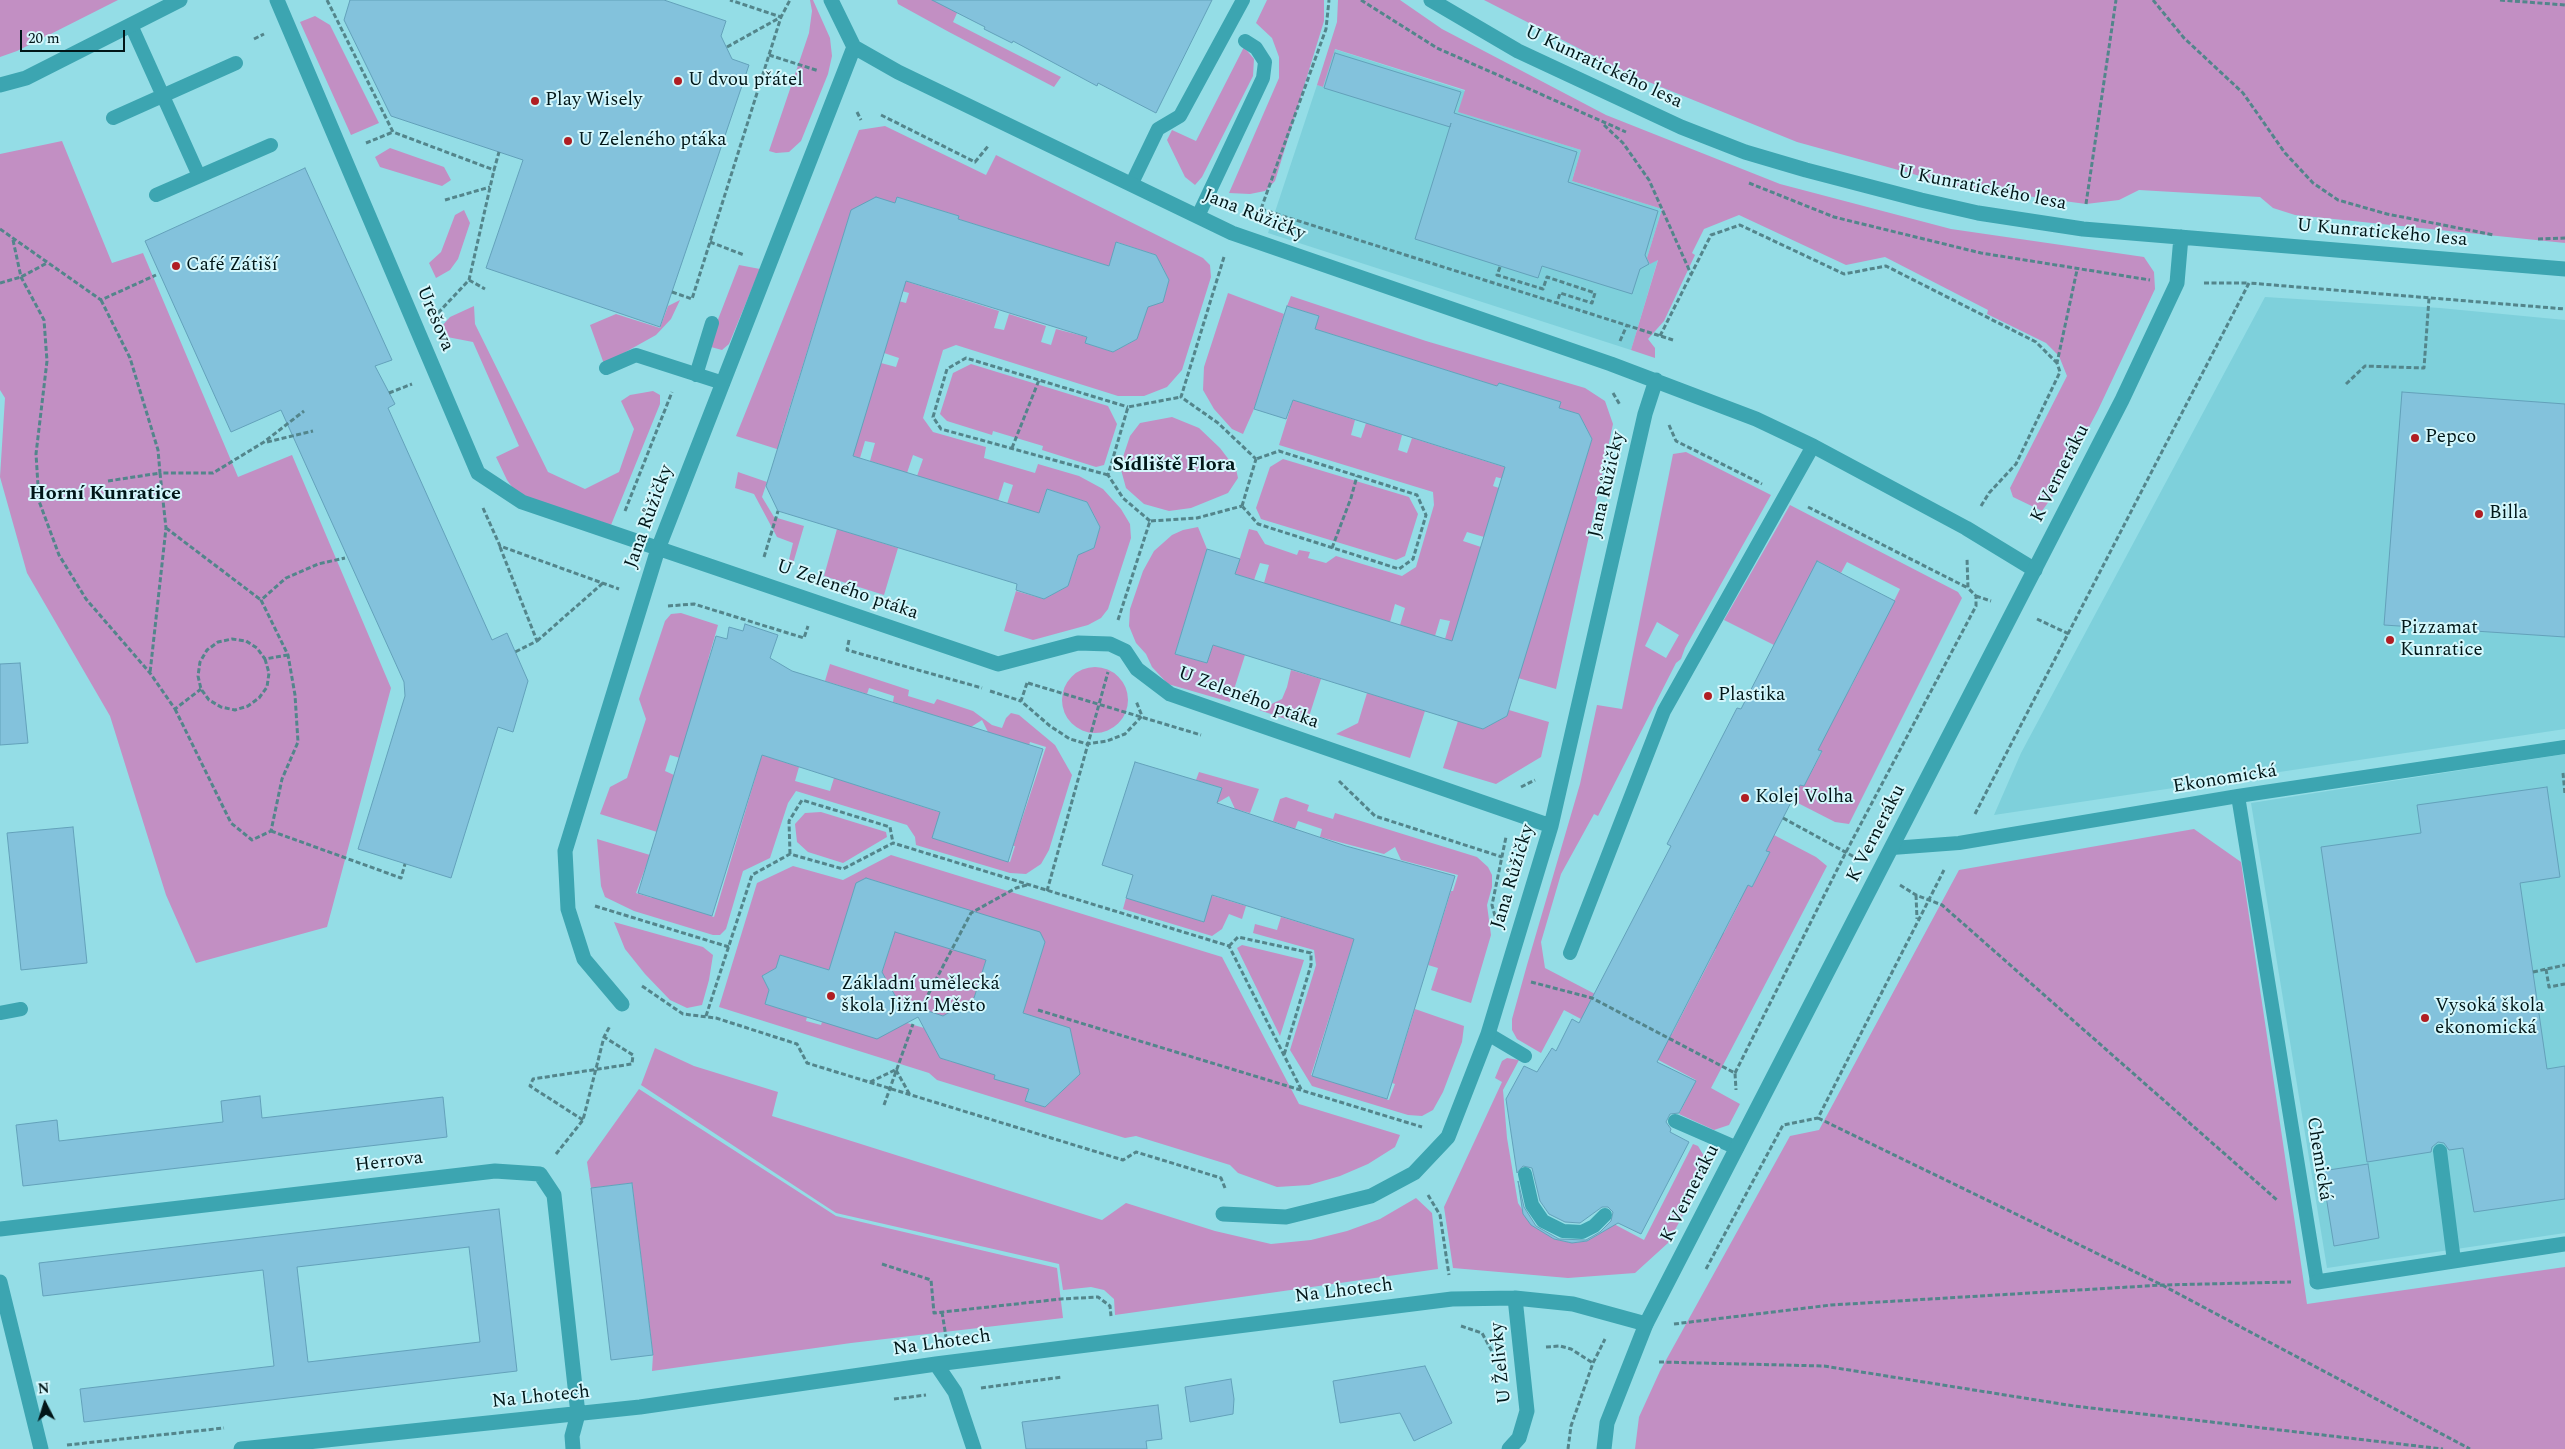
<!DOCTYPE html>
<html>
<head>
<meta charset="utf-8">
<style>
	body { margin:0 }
	#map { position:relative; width:2565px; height:1449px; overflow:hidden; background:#94dde6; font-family:Spectral,serif }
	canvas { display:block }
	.north { position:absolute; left:20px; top:1379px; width:50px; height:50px; -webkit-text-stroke:4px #d4f7fc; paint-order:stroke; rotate:355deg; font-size:14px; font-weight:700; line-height:20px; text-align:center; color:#011618 }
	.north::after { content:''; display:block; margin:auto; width:18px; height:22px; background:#011618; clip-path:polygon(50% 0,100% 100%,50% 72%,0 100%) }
	.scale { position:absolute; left:20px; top:30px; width:105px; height:22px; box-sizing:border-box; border:2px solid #011618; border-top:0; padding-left:6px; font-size:15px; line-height:18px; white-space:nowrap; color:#011618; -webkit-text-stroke:4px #d4f7fc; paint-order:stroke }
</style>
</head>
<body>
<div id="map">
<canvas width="2565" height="1449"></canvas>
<div class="north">N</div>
<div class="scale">20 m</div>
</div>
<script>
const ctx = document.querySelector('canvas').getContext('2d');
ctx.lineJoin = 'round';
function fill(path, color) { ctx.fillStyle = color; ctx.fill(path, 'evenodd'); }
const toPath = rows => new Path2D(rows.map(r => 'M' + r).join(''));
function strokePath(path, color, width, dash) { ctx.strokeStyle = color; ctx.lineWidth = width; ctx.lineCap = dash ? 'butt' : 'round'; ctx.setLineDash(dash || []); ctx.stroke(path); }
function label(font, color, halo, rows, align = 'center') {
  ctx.font = font + ' Spectral,serif'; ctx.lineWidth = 4; ctx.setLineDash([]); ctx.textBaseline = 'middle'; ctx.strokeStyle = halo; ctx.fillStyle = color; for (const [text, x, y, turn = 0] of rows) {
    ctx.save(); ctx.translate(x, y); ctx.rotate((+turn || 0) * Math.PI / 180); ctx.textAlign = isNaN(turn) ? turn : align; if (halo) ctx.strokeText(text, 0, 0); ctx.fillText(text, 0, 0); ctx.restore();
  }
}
fill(toPath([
	[1334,49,1465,91,1459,112,1581,150,1572,181,1662,209,1647,258,1658,259,1631,350,1268,233,1317,85,1323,87],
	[2265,297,2440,308,2565,320,2565,729,1994,815,2021,753],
	[2565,754,2565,1233,2327,1268,2251,803]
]), '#7ed0db');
fill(toPath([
	[0,0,118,0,17,51,0,57],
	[810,0,813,0,830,38,832,56,828,74,801,141,789,152,776,153,769,151,809,33,812,11],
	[897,0,937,0,957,13,953,22,1061,77,1054,87,949,32,898,4],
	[1267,0,1324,0,1324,21,1275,181,1265,191,1250,194,1229,193,1279,78,1279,57,1272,38,1256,23],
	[1338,0,1400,0,1442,29,1606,115,1780,184,1951,229,2144,257,2154,272,2155,289,2098,410,2052,497,2042,511,2013,497,2010,488,2067,376,2059,356,2046,343,1987,314,1988,310,1885,257,1846,265,1739,215,1704,229,1692,253,1695,255,1664,321,1648,339,1655,348,1655,358,1631,350,1658,260,1650,264,1647,258,1662,209,1572,181,1581,150,1458,112,1465,90,1335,49,1323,87,1317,85,1337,22],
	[1484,0,2565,0,2565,243,2295,215,2273,208,2260,197,2139,190,2119,200,2086,204,1960,187,1797,142,1629,74],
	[315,16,330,25,379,123,351,135,300,22],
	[1244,47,1254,59,1253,76,1202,177,1195,185,1185,177,1167,140,1172,130,1196,141],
	[885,126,986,175,996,155,1203,258,1210,265,1211,277,1182,370,1167,387,1144,396,1118,396,956,345,943,350,923,418,933,432,986,447,984,458,1035,473,1038,464,1079,476,1103,489,1121,509,1130,524,1131,538,1108,609,1101,618,1088,625,1033,640,1004,631,1016,591,1044,599,1068,586,1080,550,1085,552,1094,548,1100,527,1087,502,1047,489,1039,513,1007,504,1013,485,1004,482,998,501,917,476,923,459,913,455,907,473,870,461,875,443,865,441,860,458,844,453,881,363,896,367,899,358,884,353,899,304,891,299,906,303,909,293,895,289,905,281,999,311,994,328,1004,330,1009,314,1046,326,1041,342,1051,345,1056,329,1087,337,1085,343,1113,352,1137,339,1149,303,1163,301,1169,280,1156,255,1117,242,1109,266,958,219,959,216,897,197,895,203,851,211,781,435,783,451,736,436,859,130],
	[62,141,112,263,143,253,238,477,292,455,391,688,327,927,196,963,166,895,110,716,27,573,0,477,5,398,0,390,0,154],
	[390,148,444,167,451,180,442,186,380,167,375,157],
	[464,210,470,223,458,259,450,270,436,278,429,263,441,252,455,215],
	[739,265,760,269,729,344,722,350,711,347,712,335],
	[1228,293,1284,314,1254,409,1243,434,1232,429,1214,409,1203,390,1204,367],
	[1291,296,1426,341,1585,388,1605,401,1613,424,1556,689,1518,678,1592,439,1579,414,1559,408,1561,402,1499,383,1497,386,1315,329,1319,316,1287,306],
	[680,300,671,319,656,335,604,364,590,325,616,314,660,328,668,306],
	[474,306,475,324,548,472,585,489,619,472,634,429,621,401,630,395,653,391,660,395,660,404,611,525,528,498,515,491,507,480,496,457,519,446,473,342,442,336,442,326,450,317],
	[971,364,1108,406,1117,424,1104,465,1096,467,1042,450,1043,446,993,431,992,435,947,421,940,414,953,373],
	[1293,400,1355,420,1351,435,1361,438,1366,423,1402,435,1398,450,1407,453,1412,438,1507,468,1511,481,1496,477,1493,486,1499,488,1484,537,1467,532,1463,541,1481,547,1461,644,1445,639,1450,621,1440,619,1435,636,1400,625,1405,608,1395,604,1390,622,1264,583,1269,565,1260,563,1254,580,1235,574,1249,529,1257,531,1265,544,1297,555,1299,550,1310,552,1308,558,1326,563,1336,556,1402,576,1416,567,1434,505,1433,492,1279,445],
	[1172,417,1199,428,1220,448,1236,469,1238,478,1228,493,1191,508,1169,511,1144,504,1126,488,1120,466,1130,436,1140,423],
	[1686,452,1771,495,1685,648,1681,659,1676,663,1598,816,1594,814,1561,874,1541,942,1545,968,1672,1034,1716,949,1708,944,1716,928,1724,933,1740,902,1732,897,1740,881,1752,887,1770,852,1766,851,1774,835,1816,857,1827,866,1711,1088,1740,1104,1729,1125,1714,1130,1679,1114,1696,1080,1564,1010,1541,1053,1517,1039,1512,1030,1512,1019,1527,965,1580,784,1597,705,1622,709,1673,454],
	[1657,622,1679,635,1666,658,1645,646],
	[1283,459,1409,497,1418,514,1405,556,1396,560,1261,519,1256,508,1270,467],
	[738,472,767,482,762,497,774,517,804,526,792,567,788,564,793,543,777,537,754,494,735,488],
	[1790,505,1958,592,1962,598,1849,824,1835,822,1792,800,1800,785,1804,786,1822,752,1809,746,1851,687,1900,589,1847,562,1841,573,1818,561,1774,645,1724,620],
	[1198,527,1207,549,1175,654,1207,663,1213,645,1245,655,1230,702,1168,684,1152,667,1146,654,1136,643,1129,626,1130,609,1143,571,1154,551,1172,535,1183,530],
	[837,529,898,548,884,595,824,576],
	[681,613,718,625,708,660,710,661,680,758,670,755,665,771,674,775,668,795,668,818,661,817,657,832,600,814,610,787,627,778,646,719,639,699,665,621,671,614],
	[830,664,909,690,908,696,934,704,937,699,973,711,992,725,1002,728,1006,718,1011,713,1019,715,1055,745,1072,775,1049,850,1041,864,1026,874,1010,873,916,845,915,837,907,825,796,791,788,803,770,858,743,871,726,929,720,935,713,935,634,911,605,897,601,886,597,839,650,855,636,893,652,898,652,895,714,917,762,755,799,767,795,781,830,791,834,778,942,813,932,838,1010,862,1015,846,1013,846,1046,747,1030,742,1029,745,988,732,982,720,971,727,893,702,894,696,869,688,867,694,825,681],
	'1062 700a33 33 0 1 1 66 0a33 33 0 1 1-66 0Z',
	[1291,670,1321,679,1306,726,1259,710,1282,699,1287,687],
	[1367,693,1425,711,1410,758,1336,734,1358,723],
	[1509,710,1549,722,1541,757,1496,784,1443,768,1458,721,1483,729,1507,716],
	[1199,772,1259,789,1250,813,1235,809,1229,796,1217,803,1222,788,1196,780],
	[1286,797,1309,805,1307,811,1333,819,1335,813,1477,857,1488,867,1492,875,1492,887,1487,905,1491,935,1471,1003,1431,990,1438,968,1428,965,1451,891,1453,891,1458,875,1401,860,1395,847,1384,854,1320,837,1322,829,1298,821,1295,829,1273,821,1280,799],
	[821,812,886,832,887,837,843,863,808,852,797,842,795,824,805,813],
	[2194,829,2241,862,2307,1304,2565,1267,2565,1449,1635,1449,1639,1417,1660,1371,1790,1136,1819,1130,1959,870],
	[891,855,1222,957,1299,1104,1400,1135,1395,1147,1368,1164,1340,1176,1309,1185,1277,1187,1238,1173,1230,1165,1136,1136,1125,1138,937,1080,929,1073,719,1007,757,883,793,866,843,880],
	[866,878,949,904,895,932,878,985,892,989,898,1001,943,1016,955,1009,969,1014,986,960,975,957,1045,942,1018,1029,1069,1028,1080,1074,1045,1107,1025,1101,1030,1086,994,1079,995,1075,972,1068,966,1055,952,1062,940,1058,924,1028,907,1023,822,1022,821,1025,806,1021,807,1017,765,1004,769,990,762,976,776,968,780,955,829,970,856,884],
	[1210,895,1246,906,1242,919,1229,914,1222,929,1212,936,1123,909,1126,898,1204,922],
	[1281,917,1354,939,1311,1075,1389,1100,1395,1084,1392,1083,1415,1009,1464,1026,1462,1042,1443,1092,1433,1110,1422,1116,1408,1115,1312,1086,1290,1050,1316,965,1314,950,1253,933,1255,924,1277,930],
	[614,922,703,947,713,955,709,980,702,1005,687,1008,670,1000,645,974,625,949],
	[1242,945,1304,960,1280,1036,1237,948],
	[655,1048,694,1066,778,1092,772,1116,1102,1220,1126,1203,1215,1231,1271,1244,1311,1240,1347,1231,1380,1219,1416,1198,1432,1213,1438,1269,1115,1315,1114,1299,1104,1290,1091,1287,1063,1290,1059,1264,836,1213,641,1085],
	[1507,1058,1519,1060,1503,1090,1507,1138,1518,1203,1532,1225,1554,1239,1572,1243,1587,1241,1606,1230,1612,1223,1644,1240,1693,1144,1698,1146,1704,1156,1706,1172,1668,1243,1635,1273,1568,1278,1453,1268,1444,1207,1502,1082,1495,1078,1502,1061],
	[639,1089,836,1216,1057,1268,1063,1318,851,1343,652,1371,653,1355,632,1183,591,1188,587,1162]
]), '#c28fc3');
const building = toPath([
	[350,0,664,0,726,21,721,36,732,59,749,65,660,327,486,268,523,160,391,116,344,20,350,0],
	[932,0,1212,0,1156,113,1098,83,1097,86,1013,41,1012,43,984,29,985,27,932,0],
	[1335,53,1461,92,1454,113,1577,152,1568,182,1658,211,1645,255,1649,264,1640,269,1632,294,1542,266,1538,278,1415,239,1451,123,1450,127,1324,88,1335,53],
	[305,168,392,360,375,366,395,404,388,408,492,640,507,633,528,681,513,732,498,727,451,878,358,849,405,696,404,682,281,410,231,432,145,241,305,168],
	[876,197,895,203,897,197,959,216,958,219,1109,266,1116,242,1156,255,1169,280,1163,302,1148,307,1137,339,1113,352,1085,343,1087,337,906,281,853,456,1039,513,1047,489,1087,502,1100,527,1094,548,1078,555,1068,586,1044,599,1016,590,1017,584,778,511,766,486,851,210,876,197],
	[1287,306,1319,316,1315,329,1497,386,1499,383,1561,402,1559,408,1579,414,1592,439,1507,716,1483,729,1213,645,1207,663,1175,654,1207,549,1240,559,1235,574,1452,641,1505,467,1293,400,1286,419,1254,409,1287,306],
	[2402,392,2565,404,2565,637,2384,625,2402,392],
	[1817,561,1895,601,1818,750,1822,751,1804,786,1800,785,1766,851,1770,852,1752,887,1748,885,1657,1062,1696,1081,1679,1113,1670,1114,1666,1122,1671,1129,1670,1132,1689,1142,1641,1234,1618,1223,1587,1241,1572,1243,1554,1239,1531,1225,1523,1214,1518,1181,1524,1207,1536,1226,1559,1239,1586,1240,1600,1232,1611,1221,1613,1212,1608,1207,1602,1207,1580,1223,1565,1222,1549,1214,1540,1201,1532,1168,1523,1166,1517,1173,1506,1099,1524,1066,1537,1072,1552,1048,1556,1051,1572,1019,1579,1023,1671,846,1667,844,1737,708,1741,709,1817,561],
	[745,624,778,635,770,658,792,671,1043,749,1008,862,932,838,940,812,762,755,712,916,638,893,716,636,727,639,729,627,743,631,745,624],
	[20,663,28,743,0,745,0,664,20,663],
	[1135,762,1222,788,1217,803,1346,846,1455,876,1387,1099,1312,1076,1354,939,1212,895,1204,922,1126,898,1133,875,1102,865,1135,762],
	[2547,787,2560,877,2520,883,2547,1069,2565,1066,2565,1199,2474,1212,2463,1148,2449,1150,2444,1143,2438,1142,2432,1147,2431,1152,2367,1162,2321,847,2421,833,2417,805,2547,787],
	[73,827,87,963,21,970,7,833,73,827],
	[866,878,1040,932,1045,942,1023,1013,1070,1028,1080,1074,1045,1107,1025,1101,1029,1089,994,1079,995,1075,940,1058,918,1017,877,1039,765,1004,769,990,762,976,776,968,780,955,829,970,856,883,866,878],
	[895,932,986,960,974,998,943,1016,898,1001,882,972,895,932],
	[260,1096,262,1118,443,1097,447,1137,23,1186,16,1125,57,1120,59,1141,223,1122,221,1101,260,1096],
	[2368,1164,2379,1238,2334,1246,2322,1171,2368,1164],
	[632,1183,653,1355,611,1360,591,1188,632,1183],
	[499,1209,517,1371,84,1422,80,1389,274,1366,263,1270,43,1296,39,1263,499,1209],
	[469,1247,480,1342,308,1362,297,1267,469,1247],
	[1425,1366,1452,1423,1414,1441,1400,1413,1340,1423,1333,1381,1425,1366],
	[1231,1379,1234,1399,1233,1414,1190,1422,1185,1387,1231,1379],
	[1158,1405,1162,1439,1146,1441,1147,1449,1026,1449,1022,1422,1158,1405]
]);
fill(building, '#83c2dc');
strokePath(building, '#63a1ba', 1);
strokePath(toPath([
	[327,0,393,132,494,170,499,152],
	[1361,0,1437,48,1626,132],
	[2153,0,2184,38,2243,93,2285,153,2313,183,2338,200,2387,214,2494,235],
	[2500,0,2565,5],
	[254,39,264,34],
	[727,47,781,17,790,0],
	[769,55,819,71],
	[857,112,861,120],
	[881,115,975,162,989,145],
	[1604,125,1623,143,1649,180,1691,274],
	[366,143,393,132],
	[1749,183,1834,217,1981,253,2150,280],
	[445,200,490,187],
	[2086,204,2116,0],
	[1261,209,1673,340],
	[1256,214,1261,209,1326,29,1329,0],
	[0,229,101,300,156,275],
	[2538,239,2565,238],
	[13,240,21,277,44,320,47,361,36,454,39,501,59,555,86,599,150,673,175,709,201,689],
	[710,242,744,255],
	[1224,257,1181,397,1218,423,1256,459],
	[1500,267,1497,275,1543,289,1547,277,1595,293,1592,303,1560,293,1557,303],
	[469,280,485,289],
	[0,283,21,277,47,263],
	[2204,283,2249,283],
	[672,292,692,299,781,17,730,0],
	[101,300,130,358,158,450,160,473,213,473,264,442,304,411],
	[438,313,469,280,494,170],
	[1660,336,1711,235,1740,225,1844,274,1886,266,2036,342,2057,363],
	[1620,341,1627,325],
	[2346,384,2365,366,2424,368,2429,298],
	[389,393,412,384],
	[1613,393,1620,405],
	[1669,425,1676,441,1762,484],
	[267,442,313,431],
	[1012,448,1039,380],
	[1108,475,941,429,933,417,947,369,966,358,1128,407],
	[108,481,160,473,166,528,150,673],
	[1242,506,1258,524,1399,569,1413,559,1426,515,1417,495,1279,451,1256,459],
	[1242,506,1256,459],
	[1981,506,1989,493,2016,464,2060,372,2057,363,2077,270],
	[1808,507,1968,588],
	[483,508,500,546,619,589],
	[625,511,672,392],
	[1150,521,1123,498,1108,475,1128,407,1181,397],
	[166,528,261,600],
	[500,547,537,641,515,652],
	[1332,548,1351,498,1357,476],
	[764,557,778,511],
	[1976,596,1991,601],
	[668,606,694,604,804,638,808,626],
	[2037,619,2069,634],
	[1118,620,1150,521,1197,518,1242,506],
	[849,640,847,650,982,688],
	[537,641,603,583],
	[265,659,269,673,267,687,259,698,248,706,235,710,221,707,209,700,201,689,198,676,200,662,207,650,218,642,232,639,246,641,257,648,265,659,288,655],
	[1027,683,1021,701,1050,726,1070,739,1087,744,1107,741,1125,734,1142,716,1136,701],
	[1028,683,1201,735],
	[990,691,1021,701],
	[175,709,231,823,252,840,271,831,282,779,298,742,295,695,288,655,261,600,286,578,318,564,345,558],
	[2563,773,2565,794],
	[1339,781,1375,816,1502,857],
	[1521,787,1535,780],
	[1975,814,2249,283,2565,309],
	[1783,818,1858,859],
	[271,831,401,878,405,864],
	[790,854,789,821,802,800,890,827,893,843],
	[1900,885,1916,895,1942,905,2277,1200],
	[1047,891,1108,672],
	[1916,895,1917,919],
	[595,906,729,947],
	[1495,916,1492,905,1506,837],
	[1229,946,1238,937,1311,953,1311,965,1284,1055],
	[2546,969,2549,987,2565,984],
	[2533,972,2565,965],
	[1531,982,1592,998,1735,1073,1736,1090],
	[642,986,683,1014,716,1018,797,1044,807,1063,1123,1160,1136,1152,1221,1178,1225,1188],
	[921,1008,971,913,1016,888,1027,885],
	[1038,1010,1422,1127],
	[706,1016,752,875,790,854,843,869,893,843,1229,946,1302,1091],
	[896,1070,910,1095],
	[1735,1073,1846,852,1976,606,1976,596,1968,588,1967,558],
	[870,1082,895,1070],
	[884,1105,913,1024],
	[1818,1118,2162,1285,2470,1449],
	[583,1120,530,1086,533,1079,632,1064,633,1055,604,1037],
	[556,1154,583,1120,604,1037,610,1026],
	[1428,1195,1440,1215,1449,1275],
	[882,1264,931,1280,934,1313,1061,1299,1098,1297,1110,1306,1111,1316],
	[1706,1269,1783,1125,1818,1118,1944,870],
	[942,1312,946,1337],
	[1674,1324,1831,1305,2162,1285,2291,1282],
	[1461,1326,1482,1333,1494,1355],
	[1546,1347,1560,1346,1571,1349,1593,1363],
	[1659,1362,1824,1366,2074,1406,2443,1449],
	[981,1388,1062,1377],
	[894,1399,926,1395],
	[67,1445,224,1428],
	[1568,1449,1571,1426,1593,1363,1605,1339]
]), '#53858b', 3, [5, 2.5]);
strokePath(toPath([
	[131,25,199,176],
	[113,118,236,63],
	[1132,183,1158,129,1180,116,1243,0],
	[156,195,271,145],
	[1198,216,1263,78,1265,62,1256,48,1245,41],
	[606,368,636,355,723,383],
	[696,375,712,323],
	[2238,796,2317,1282],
	[1892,848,1959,843,2238,796,2565,747],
	[1570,953,1664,711,1813,446],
	[0,1013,21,1009],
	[1488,1034,1525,1056],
	[1675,1121,1737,1148],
	[2440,1151,2454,1261],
	[1525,1174,1532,1205,1543,1221,1563,1231,1582,1232,1594,1226,1605,1215]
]), '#3ca5b1', 14);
strokePath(toPath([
	[277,0,478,473,522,502,998,664,1078,643,1110,644,1125,651,1137,669,1170,694,1551,826],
	[831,0,854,47,898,72,1232,233,1611,364,1756,419,1813,446,1966,528,2035,570],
	[0,85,26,78,180,0],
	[622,1004,584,959,568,909,565,851,658,549,854,47],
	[1223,1214,1286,1217,1371,1196,1414,1173,1448,1137,1488,1034,1551,826,1645,414,1656,380],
	[0,1229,495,1171,540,1174,554,1195,578,1414,572,1436,573,1449],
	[0,1282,41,1449],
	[2317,1282,2565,1244],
	[936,1364,955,1392,974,1449],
	[241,1449,640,1407,936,1364,1452,1299,1515,1298,1573,1304,1646,1324],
	[1509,1449,1519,1438,1527,1411,1515,1298]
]), '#3ca5b1', 15);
strokePath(toPath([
	[1431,0,1518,51,1681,127,1745,152,1806,170,1921,200,1978,213,2083,229,2565,269],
	[1604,1449,1607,1423,1646,1324,2122,400,2177,283,2181,237]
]), '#3ca5b1', 15);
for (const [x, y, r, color] of [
	[678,81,5,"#b01e23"],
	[535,101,5,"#b01e23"],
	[568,141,5,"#b01e23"],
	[176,266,5,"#b01e23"],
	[2415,438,5,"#b01e23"],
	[2479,514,5,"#b01e23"],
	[2390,640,5,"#b01e23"],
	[1708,696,5,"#b01e23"],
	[1745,798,5,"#b01e23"],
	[831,996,5,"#b01e23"],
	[2425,1018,5,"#b01e23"]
]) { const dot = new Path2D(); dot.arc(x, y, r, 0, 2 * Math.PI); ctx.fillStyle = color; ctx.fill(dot); strokePath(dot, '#d4f7fc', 2); }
label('19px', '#011618', '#d4f7fc', [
	["U Kunratického lesa",1603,68,25],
	["U Kunratického lesa",1982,189,11],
	["Jana Růžičky",1254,216,22],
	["U Kunratického lesa",2382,234,5],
	["Urešova",434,319,67],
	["K Verneráku",2061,474,-63],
	["Jana Růžičky",1608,485,-77],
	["Jana Růžičky",650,517,-70],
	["U Zeleného ptáka",847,591,19],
	["U Zeleného ptáka",1248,699,20],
	["Ekonomická",2225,780,-9],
	["K Verneráku",1877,834,-63],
	["Jana Růžičky",1514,877,-73],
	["Chemická",2318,1159,81],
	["Herrova",389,1163,-7],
	["K Verneráku",1691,1194,-63],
	["Na Lhotech",1344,1292,-7],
	["Na Lhotech",942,1344,-8],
	["U Želivky",1502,1363,-96],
	["Na Lhotech",541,1398,-6]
]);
label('19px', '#011618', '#d4f7fc', [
	["U dvou přátel",688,81],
	["Play Wisely",545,101],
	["U Zeleného ptáka",578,141],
	["Café Zátiší",186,266],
	["Pepco",2425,438],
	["Billa",2489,514],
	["Pizzamat",2400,629],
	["Kunratice",2400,651],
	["Plastika",1718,696],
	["Kolej Volha",1755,798],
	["Základní umělecká",841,985],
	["škola Jižní Město",841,1007],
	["Vysoká škola",2435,1007],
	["ekonomická",2435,1029]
], 'left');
label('bold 20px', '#011618', '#d4f7fc', [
	["Sídliště Flora",1174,466],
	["Horní Kunratice",105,495]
]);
</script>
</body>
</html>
